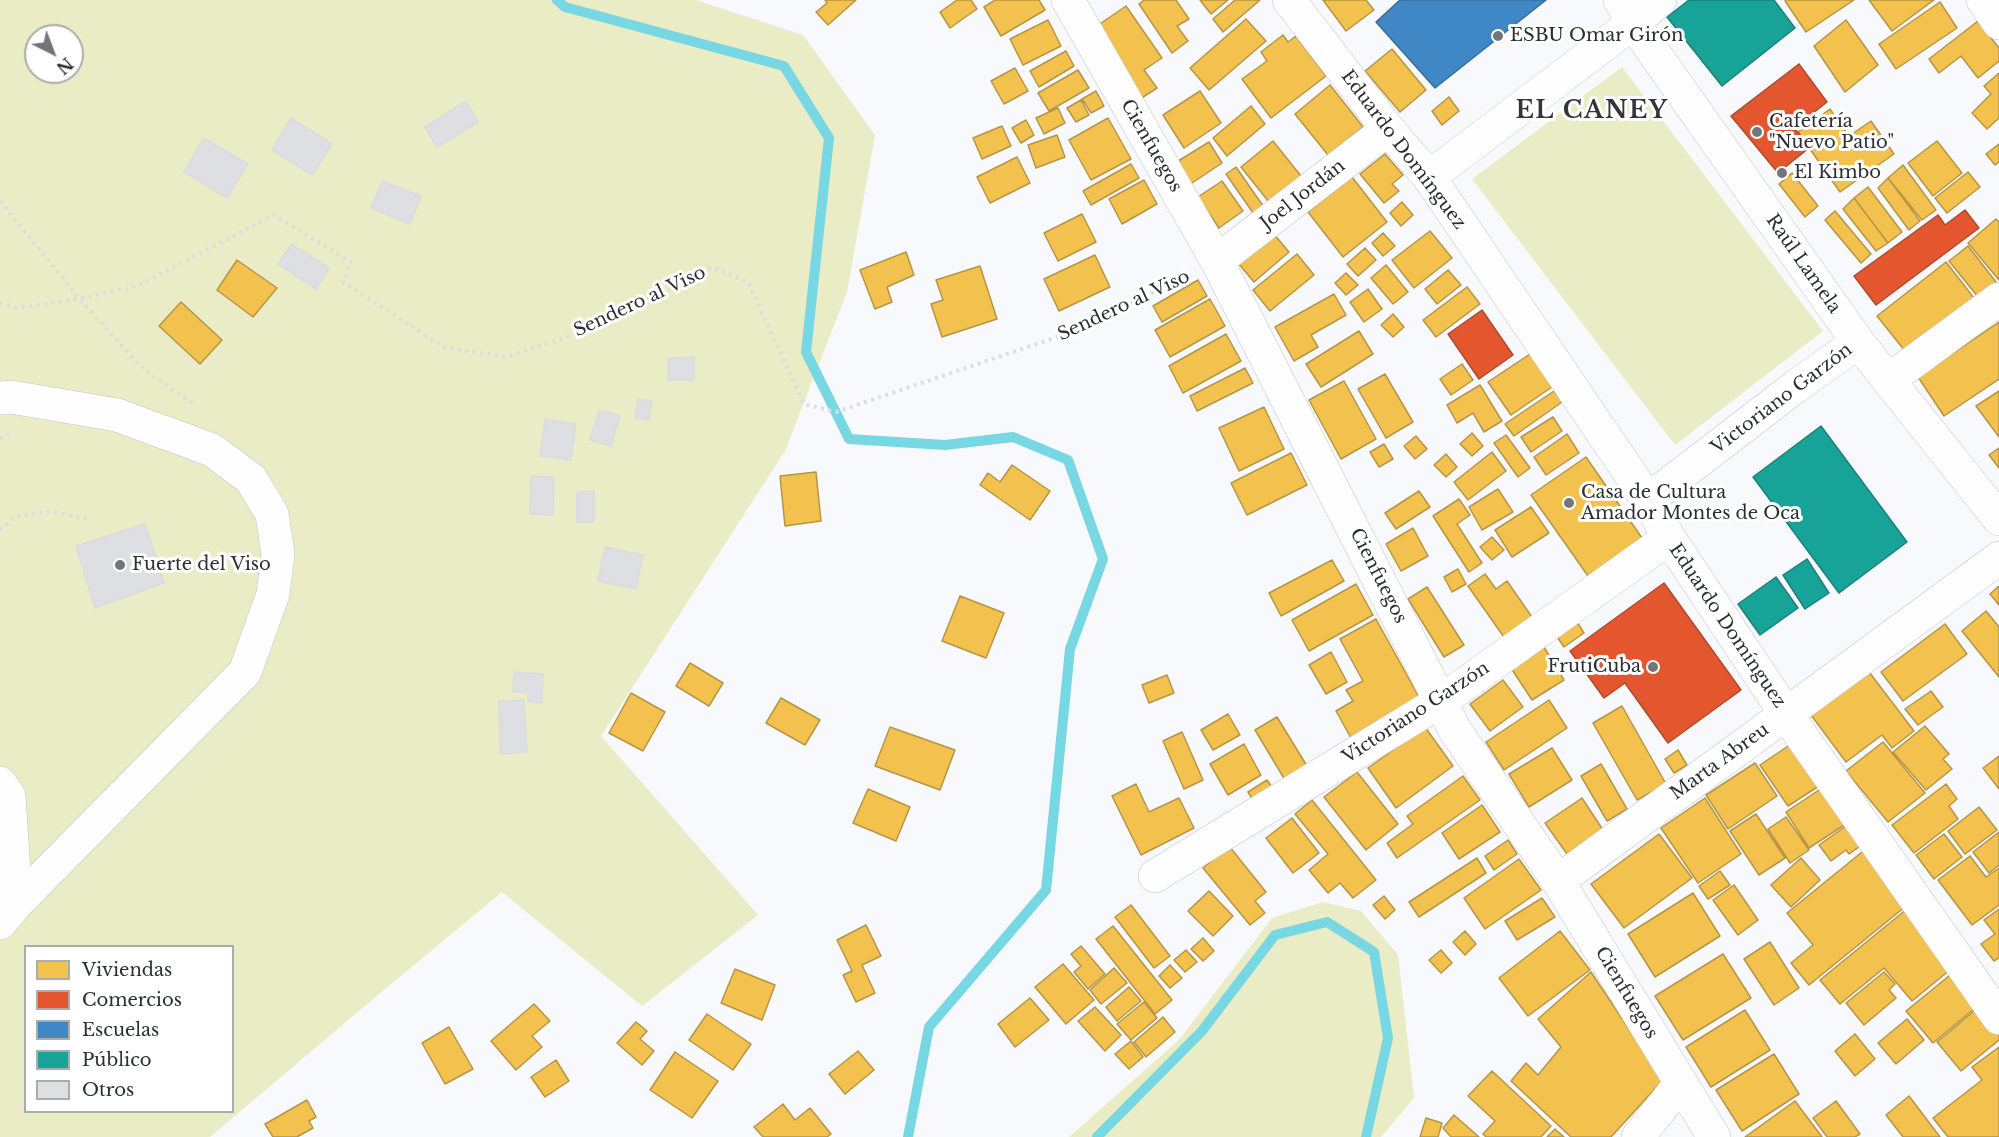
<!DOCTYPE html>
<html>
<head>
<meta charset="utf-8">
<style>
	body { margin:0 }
	#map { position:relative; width:1999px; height:1137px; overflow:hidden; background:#f7f9fc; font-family:"Libre Baskerville",serif }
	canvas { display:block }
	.legend { position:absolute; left:24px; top:945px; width:210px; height:168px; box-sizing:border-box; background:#fff; border:2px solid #abacad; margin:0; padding:8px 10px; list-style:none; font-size:18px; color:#2c2f32 }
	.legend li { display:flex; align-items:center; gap:12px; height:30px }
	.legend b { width:30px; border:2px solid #abacad }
	.north { position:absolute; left:24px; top:24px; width:60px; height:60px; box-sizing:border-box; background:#fff; border:2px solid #abacad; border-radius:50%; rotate:138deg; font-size:16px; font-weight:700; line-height:24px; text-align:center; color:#2c2f32 }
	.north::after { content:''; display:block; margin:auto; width:21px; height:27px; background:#737679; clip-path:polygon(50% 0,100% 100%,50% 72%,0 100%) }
</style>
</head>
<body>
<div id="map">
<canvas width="1999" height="1137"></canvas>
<ul class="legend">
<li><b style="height:16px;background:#f2c14e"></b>Viviendas</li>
<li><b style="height:16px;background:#e4572e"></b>Comercios</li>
<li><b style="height:16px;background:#3f88c5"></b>Escuelas</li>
<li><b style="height:16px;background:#17a398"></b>Público</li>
<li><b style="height:16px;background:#dddfe2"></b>Otros</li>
</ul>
<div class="north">N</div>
</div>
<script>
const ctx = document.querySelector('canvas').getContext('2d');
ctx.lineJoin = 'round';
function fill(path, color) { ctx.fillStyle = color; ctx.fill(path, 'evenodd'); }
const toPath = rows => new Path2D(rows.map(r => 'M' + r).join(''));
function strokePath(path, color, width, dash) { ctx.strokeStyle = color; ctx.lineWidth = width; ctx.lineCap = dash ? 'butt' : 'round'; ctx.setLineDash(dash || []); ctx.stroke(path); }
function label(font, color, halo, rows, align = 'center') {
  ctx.font = font + ' "Libre Baskerville",serif'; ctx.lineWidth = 6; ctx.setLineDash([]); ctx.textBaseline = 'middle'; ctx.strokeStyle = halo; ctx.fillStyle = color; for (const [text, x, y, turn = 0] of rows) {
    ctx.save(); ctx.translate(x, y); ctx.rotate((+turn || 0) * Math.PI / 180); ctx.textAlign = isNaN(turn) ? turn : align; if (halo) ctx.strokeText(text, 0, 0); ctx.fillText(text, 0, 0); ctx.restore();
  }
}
fill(toPath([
	[0,0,696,0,803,35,875,135,847,292,785,451,601,736,758,915,642,1006,502,892,379,994,210,1137,0,1137],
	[36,36,72,36,72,72,36,72],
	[26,946,232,946,232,1112,26,1112],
	[1622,67,1823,331,1675,445,1472,179],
	[1323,902,1361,911,1398,955,1414,1098,1381,1137,1069,1137,1179,1040,1272,918]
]), '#e9ecc5');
const homes = toPath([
	[825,0,856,0,828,25,816,12,827,3,825,0],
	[957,0,971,0,977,9,950,28,940,12,957,0],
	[995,0,1039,0,1045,10,1001,36,984,7,995,0],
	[1144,0,1176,0,1189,19,1177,26,1188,41,1172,53,1139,4,1144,0],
	[1200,0,1228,0,1211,14,1200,0],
	[1235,0,1260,0,1223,32,1213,19,1235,0],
	[1323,0,1366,0,1374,10,1346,31,1323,0],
	[1786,0,1854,0,1806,32,1785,1,1786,0],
	[1869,0,1934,0,1892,31,1869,0],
	[1940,2,1957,28,1896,69,1879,44,1940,2],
	[1126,6,1162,58,1144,70,1157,88,1140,99,1091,30,1126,6],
	[1246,19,1266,41,1209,90,1190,68,1246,19],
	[1048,20,1061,46,1023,65,1010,39,1048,20],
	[1846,20,1878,65,1845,92,1814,46,1846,20],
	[1978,21,1999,48,1999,61,1978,78,1961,56,1939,73,1929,59,1978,21],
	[1283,35,1288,42,1296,36,1326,76,1271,118,1242,79,1267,61,1261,52,1283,35],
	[1392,49,1426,90,1400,112,1365,71,1392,49],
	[1066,51,1074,66,1039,87,1030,71,1066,51],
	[1015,68,1028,91,1004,104,991,81,1015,68],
	[1078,70,1089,88,1049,111,1038,93,1078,70],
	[1999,73,1999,118,1987,129,1972,113,1991,94,1984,86,1999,73],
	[1330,85,1363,127,1328,155,1295,114,1330,85],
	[1096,91,1104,106,1091,113,1082,99,1096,91],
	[1200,91,1221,123,1184,148,1163,115,1200,91],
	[1449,97,1459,111,1442,125,1432,111,1449,97],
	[1081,100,1089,115,1076,122,1067,108,1081,100],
	[1251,106,1265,124,1227,156,1213,138,1251,106],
	[1058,108,1065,123,1044,134,1036,118,1058,108],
	[1830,109,1849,136,1871,121,1894,154,1840,192,1798,132,1830,109],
	[1108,118,1131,159,1091,180,1069,140,1108,118],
	[1026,120,1034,135,1021,143,1012,128,1026,120],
	[1002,126,1011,146,982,159,973,138,1002,126],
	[1057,135,1065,157,1036,168,1028,145,1057,135],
	[1273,141,1305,181,1273,207,1241,167,1273,141],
	[1937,141,1962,173,1933,196,1908,163,1937,141],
	[1209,142,1222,163,1189,185,1175,163,1209,142],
	[1999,144,1999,162,1995,165,1986,154,1999,144],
	[1385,154,1403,175,1392,184,1399,191,1384,203,1360,174,1385,154],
	[1017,157,1030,183,990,203,977,177,1017,157],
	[1131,164,1139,178,1091,205,1083,191,1131,164],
	[1903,165,1936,210,1922,220,1888,178,1903,165],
	[1236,167,1268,213,1258,220,1226,174,1236,167],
	[1968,172,1980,187,1947,213,1935,198,1968,172],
	[1792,173,1818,206,1805,217,1779,184,1792,173],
	[1352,177,1387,222,1343,257,1308,212,1352,177],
	[1888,178,1920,221,1909,230,1878,188,1888,178],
	[1144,180,1157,204,1122,224,1109,199,1144,180],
	[1222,181,1243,211,1219,228,1198,197,1222,181],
	[1868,187,1902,232,1888,243,1854,198,1868,187],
	[1854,198,1888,243,1876,251,1843,209,1854,198],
	[1402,202,1413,215,1401,226,1390,213,1402,202],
	[1835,211,1871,254,1861,263,1825,220,1835,211],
	[1082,214,1096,242,1058,261,1044,233,1082,214],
	[1996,219,1999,222,1999,280,1968,243,1996,219],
	[1430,231,1452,258,1414,288,1392,260,1430,231],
	[1273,233,1289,252,1254,282,1238,263,1273,233],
	[1383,233,1395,246,1383,256,1372,243,1383,233],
	[1968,246,1996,282,1978,297,1949,261,1968,246],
	[1365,248,1376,260,1358,276,1347,264,1365,248],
	[906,252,914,275,887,287,892,302,875,309,860,270,906,252],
	[1297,254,1314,275,1270,311,1253,290,1297,254],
	[1095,255,1110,287,1059,311,1044,279,1095,255],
	[237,260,277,288,253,317,217,290,237,260],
	[1946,262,1974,298,1905,351,1877,316,1946,262],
	[1386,265,1408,292,1393,304,1371,278,1386,265],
	[980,266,997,319,942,337,931,304,943,300,936,280,980,266],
	[1448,270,1461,285,1437,304,1425,289,1448,270],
	[1346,273,1358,285,1346,295,1335,283,1346,273],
	[1198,280,1207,296,1162,322,1153,306,1198,280],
	[1467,287,1480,304,1436,337,1423,320,1467,287],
	[1368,289,1382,309,1364,322,1350,302,1368,289],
	[1334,294,1346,315,1311,335,1318,347,1294,361,1275,327,1334,294],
	[1210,299,1225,326,1170,357,1155,330,1210,299],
	[181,302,222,340,200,364,159,326,181,302],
	[1393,314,1404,327,1393,337,1381,325,1393,314],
	[1999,322,1999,379,1944,416,1918,377,1999,322],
	[1359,331,1373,354,1321,387,1306,364,1359,331],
	[1226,334,1241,361,1183,393,1169,366,1226,334],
	[1530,354,1552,387,1511,415,1488,382,1530,354],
	[1462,364,1473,380,1451,395,1440,379,1462,364],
	[1245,368,1253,383,1197,411,1190,396,1245,368],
	[1385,374,1413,422,1386,438,1358,389,1385,374],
	[1344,381,1376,439,1341,459,1309,400,1344,381],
	[1480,385,1502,421,1484,432,1473,413,1457,423,1447,405,1480,385],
	[1554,391,1562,402,1514,436,1505,424,1554,391],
	[1999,391,1999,437,1976,406,1999,391],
	[1264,407,1284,449,1239,471,1219,428,1264,407],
	[1553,417,1562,431,1531,452,1521,437,1553,417],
	[1472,433,1483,446,1472,456,1460,444,1472,433],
	[1567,434,1579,453,1546,475,1534,457,1567,434],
	[1506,435,1530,468,1518,477,1494,443,1506,435],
	[1416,436,1427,449,1415,459,1404,446,1416,436],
	[1384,444,1393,459,1379,467,1370,452,1384,444],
	[1999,448,1999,468,1989,455,1999,448],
	[1492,452,1506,471,1468,500,1454,482,1492,452],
	[1291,453,1307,485,1247,515,1231,483,1291,453],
	[1446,454,1457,467,1446,477,1434,465,1446,454],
	[1586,457,1642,538,1588,576,1531,495,1586,457],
	[1012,465,1050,491,1030,520,980,485,988,473,1000,482,1012,465],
	[816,472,821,521,785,526,780,476,816,472],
	[1498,489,1513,512,1482,530,1469,507,1498,489],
	[1419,491,1430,507,1396,529,1385,513,1419,491],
	[1459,499,1470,515,1457,524,1482,563,1469,572,1433,516,1459,499],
	[1531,507,1549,533,1512,557,1495,530,1531,507],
	[1413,528,1428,556,1401,571,1386,544,1413,528],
	[1492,537,1504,550,1492,560,1480,547,1492,537],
	[1332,560,1344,581,1281,616,1269,593,1332,560],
	[1458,569,1466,584,1452,592,1444,577,1458,569],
	[1485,574,1496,589,1507,581,1534,620,1506,640,1468,586,1485,574],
	[1356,584,1373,615,1309,651,1292,620,1356,584],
	[1999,586,1999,605,1990,594,1999,586],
	[1427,587,1464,645,1444,657,1408,599,1427,587],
	[960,596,1004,613,986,658,942,641,960,596],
	[1986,611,1999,627,1999,677,1962,631,1986,611],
	[1574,617,1584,633,1564,647,1553,631,1574,617],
	[1376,619,1420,699,1351,738,1336,711,1353,701,1346,690,1363,681,1340,639,1376,619],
	[1945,624,1967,654,1903,701,1881,672,1945,624],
	[1542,644,1564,680,1532,700,1509,665,1542,644],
	[1331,652,1347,682,1326,694,1309,665,1331,652],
	[690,663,723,683,709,706,676,686,690,663],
	[1866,668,1914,731,1892,748,1882,735,1846,762,1808,711,1866,668],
	[1167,675,1174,693,1149,703,1142,685,1167,675],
	[1503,680,1523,707,1490,731,1470,704,1503,680],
	[1931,691,1943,707,1918,725,1905,709,1931,691],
	[631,693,665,712,643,751,609,733,631,693],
	[781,698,820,720,805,745,766,723,781,698],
	[1549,700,1567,728,1504,770,1486,742,1549,700],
	[1622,706,1666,784,1637,800,1593,723,1622,706],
	[1228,714,1240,735,1213,750,1201,730,1228,714],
	[1277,717,1307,766,1285,780,1255,730,1277,717],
	[1925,726,1949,754,1943,759,1952,769,1926,790,1893,752,1925,726],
	[890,727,955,750,940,790,875,766,890,727],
	[1425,727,1453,766,1396,808,1368,768,1425,727],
	[1182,732,1203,780,1184,789,1163,741,1182,732],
	[1794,742,1822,784,1788,806,1760,765,1794,742],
	[1883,742,1925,793,1888,822,1846,771,1883,742],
	[1244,744,1261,775,1228,795,1210,764,1244,744],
	[1552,748,1572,780,1529,807,1509,774,1552,748],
	[1678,750,1687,765,1674,773,1665,759,1678,750],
	[1999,756,1999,789,1983,768,1999,756],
	[1755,763,1777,796,1728,829,1706,795,1755,763],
	[1601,764,1627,809,1607,821,1581,776,1601,764],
	[1357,772,1398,824,1366,850,1324,797,1357,772],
	[1463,776,1480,800,1397,858,1387,843,1413,824,1407,816,1463,776],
	[1267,780,1274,790,1254,802,1248,792,1267,780],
	[1136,784,1149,812,1179,798,1194,828,1141,855,1112,796,1136,784],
	[1828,784,1852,820,1809,848,1786,812,1828,784],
	[1946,784,1957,799,1949,806,1958,819,1914,853,1892,825,1946,784],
	[868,789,910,807,896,841,853,823,868,789],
	[1582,798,1603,830,1567,854,1545,823,1582,798],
	[1705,798,1741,854,1698,883,1661,828,1705,798],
	[1312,800,1376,880,1353,898,1340,883,1328,893,1309,870,1328,854,1295,814,1312,800],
	[1482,805,1500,832,1459,859,1442,833,1482,805],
	[1979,807,1997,830,1965,854,1948,831,1979,807],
	[1756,814,1785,858,1759,875,1730,831,1756,814],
	[1786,817,1809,850,1790,863,1768,829,1786,817],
	[1292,818,1319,853,1293,873,1266,838,1292,818],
	[1856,819,1870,839,1849,854,1846,850,1831,861,1819,845,1856,819],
	[1999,832,1999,865,1989,873,1973,852,1999,832],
	[1659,834,1692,878,1624,928,1591,884,1659,834],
	[1944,834,1962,857,1934,879,1916,855,1944,834],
	[1508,840,1517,854,1494,870,1485,856,1508,840],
	[1229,846,1266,892,1255,901,1265,913,1250,925,1203,868,1229,846],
	[1867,848,1911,902,1809,985,1791,963,1813,945,1787,913,1867,848],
	[1970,856,1986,877,1999,868,1999,905,1972,925,1938,880,1970,856],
	[1477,858,1486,873,1419,917,1409,902,1477,858],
	[1801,858,1820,880,1791,907,1771,885,1801,858],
	[1519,859,1541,890,1485,929,1464,898,1519,859],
	[1720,871,1730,885,1708,899,1699,886,1720,871],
	[1734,885,1758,920,1738,935,1713,900,1734,885],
	[1209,891,1233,916,1213,936,1188,911,1209,891],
	[1693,893,1720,936,1655,977,1628,934,1693,893],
	[1384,896,1395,910,1385,919,1373,905,1384,896],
	[1542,898,1555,917,1517,940,1505,921,1542,898],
	[1131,905,1170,956,1154,968,1115,917,1131,905],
	[1908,908,1956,965,1912,1001,1884,968,1840,1004,1820,980,1908,908],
	[1999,909,1999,958,1994,961,1981,944,1995,934,1984,920,1999,909],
	[866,925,881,956,862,965,875,993,856,1002,843,975,852,971,837,940,866,925],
	[1113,926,1172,1000,1155,1014,1096,939,1113,926],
	[1465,931,1476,944,1465,955,1453,942,1465,931],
	[1560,931,1590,970,1528,1016,1499,978,1560,931],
	[1203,938,1214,951,1203,961,1191,949,1203,938],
	[1770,942,1799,988,1774,1005,1744,959,1770,942],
	[1081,946,1105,974,1088,989,1074,972,1081,966,1071,954,1081,946],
	[1186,950,1197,962,1185,972,1174,960,1186,950],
	[1441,950,1452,963,1441,973,1429,960,1441,950],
	[1723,954,1751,998,1683,1040,1655,996,1723,954],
	[1063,964,1094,1000,1066,1024,1035,987,1063,964],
	[1170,965,1182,978,1170,988,1159,976,1170,965],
	[1114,968,1127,983,1101,1004,1090,990,1114,968],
	[735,969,775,985,762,1020,721,1003,735,969],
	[1955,971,1981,1003,1933,1043,1906,1011,1955,971],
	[1591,972,1663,1080,1611,1137,1571,1137,1511,1081,1526,1063,1538,1075,1561,1047,1538,1019,1591,972],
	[1884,972,1895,984,1889,990,1896,998,1864,1025,1846,1003,1884,972],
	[1129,987,1141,1001,1117,1021,1106,1007,1129,987],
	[1030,998,1049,1020,1015,1047,998,1024,1030,998],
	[1144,1002,1157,1018,1131,1040,1117,1024,1144,1002],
	[534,1004,550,1021,532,1036,542,1047,516,1070,491,1041,534,1004],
	[1980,1006,1999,1028,1999,1040,1961,1071,1937,1042,1980,1006],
	[1095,1007,1121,1035,1105,1051,1078,1021,1095,1007],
	[1745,1010,1770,1050,1711,1087,1686,1047,1745,1010],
	[707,1014,751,1044,733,1070,689,1040,707,1014],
	[1163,1017,1175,1032,1146,1057,1134,1042,1163,1017],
	[1907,1019,1924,1040,1896,1064,1878,1043,1907,1019],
	[636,1022,647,1031,640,1039,654,1051,642,1065,617,1043,636,1022],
	[449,1027,473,1069,445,1084,422,1043,449,1027],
	[1855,1034,1875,1059,1855,1076,1835,1051,1855,1034],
	[1131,1041,1143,1057,1129,1069,1115,1054,1131,1041],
	[1999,1047,1999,1137,1948,1137,1933,1118,1982,1080,1972,1067,1999,1047],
	[858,1051,874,1070,845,1094,829,1074,858,1051],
	[675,1052,718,1081,692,1118,650,1090,675,1052],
	[1774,1054,1799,1094,1742,1131,1716,1090,1774,1054],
	[556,1060,569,1081,545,1097,531,1077,556,1060],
	[1492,1071,1551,1126,1541,1137,1486,1137,1483,1134,1495,1121,1468,1096,1492,1071],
	[1909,1096,1940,1137,1903,1137,1886,1115,1909,1096],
	[307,1100,316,1117,309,1121,313,1128,297,1137,273,1137,265,1124,307,1100],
	[1795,1101,1822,1137,1745,1137,1795,1101],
	[1836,1101,1860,1134,1855,1137,1827,1137,1813,1118,1836,1101],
	[783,1104,795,1120,810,1108,831,1134,827,1137,763,1137,754,1127,783,1104],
	[1454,1115,1479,1137,1451,1137,1443,1128,1454,1115],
	[1426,1118,1442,1123,1438,1137,1420,1137,1426,1118],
	[1555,1129,1564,1137,1547,1137,1555,1129]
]);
fill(homes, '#f2c14e');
strokePath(homes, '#b79546', 1.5);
const shops = toPath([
	[1799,64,1827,102,1793,129,1798,132,1809,148,1778,173,1731,116,1799,64],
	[1965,210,1979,228,1876,305,1854,276,1938,215,1945,225,1965,210],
	[1482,310,1513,355,1479,379,1448,334,1482,310],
	[1664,583,1741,690,1668,743,1625,683,1604,698,1570,651,1664,583]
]);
fill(shops, '#e4572e');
strokePath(shops, '#ad4b2f', 1.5);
const schools = toPath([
	[1400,0,1546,0,1435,88,1376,22,1400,0]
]);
fill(schools, '#3f88c5');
strokePath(schools, '#396d99', 1.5);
const public = toPath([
	[1689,0,1774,0,1795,28,1722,86,1667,17,1689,0],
	[1821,426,1907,542,1839,593,1753,477,1821,426],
	[1807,559,1829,593,1805,609,1783,575,1807,559],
	[1776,577,1798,608,1760,635,1738,604,1776,577]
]);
fill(public, '#17a398');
strokePath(public, '#1d8079', 1.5);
strokePath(toPath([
	[557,0,565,7,784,66,829,138,806,352,849,439,945,445,1013,437,1068,460,1103,559,1070,649,1046,890,929,1027,908,1137],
	[1097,1137,1202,1031,1275,935,1327,922,1374,952,1388,1038,1366,1137]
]), '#77d7e3', 10);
const building = toPath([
	[466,101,478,122,437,147,425,127,466,101],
	[291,118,332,144,312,175,272,150,291,118],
	[204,138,248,164,227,198,184,172,204,138],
	[382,181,421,196,410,224,371,208,382,181],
	[292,244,329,268,316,289,278,264,292,244],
	[694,357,694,380,668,380,668,358,694,357],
	[638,399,652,401,649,420,635,418,638,399],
	[599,410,620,416,611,446,590,440,599,410],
	[545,419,576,424,571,460,540,456,545,419],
	[531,476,554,477,553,515,530,514,531,476],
	[594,491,594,522,577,522,577,492,594,491],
	[145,524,164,583,95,608,76,546,145,524],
	[605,547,643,555,636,589,598,581,605,547],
	[514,672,543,674,542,703,528,702,528,693,513,692,514,672],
	[524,700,527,752,500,754,499,701,524,700]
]);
fill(building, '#dddfe2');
strokePath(building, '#dadcde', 1.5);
const street = toPath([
	[1068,0,1217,261,1455,730,1558,881,1681,1083],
	[1289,0,1388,129,1429,177],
	[1983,0,1999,23],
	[1633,23,1660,0],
	[1217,261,1388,129],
	[1890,379,1999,299],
	[0,398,11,397,117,415,212,450,251,479,272,514,278,554,273,594,245,672,16,904,0,923],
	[0,783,9,796,16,904],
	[1155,876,1441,701,1669,538],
	[1558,881,1999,558]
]);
const secondary = toPath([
	[1620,0,1633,23,1858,342,1999,519],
	[1633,23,1429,177,1648,500,1669,538,1786,714,1999,1018],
	[1648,500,1795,387,1858,342],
	[1638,1137,1681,1083,1714,1137]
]);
strokePath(street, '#c3c5c8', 34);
strokePath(secondary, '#c3c5c8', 34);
strokePath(toPath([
	[0,201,79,298,141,367,193,404],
	[0,303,18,308,72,300,137,286,274,215,351,262,343,282,444,347,506,357,586,331,711,267,748,282,804,404,836,412,1066,334,1187,276],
	[0,439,5,437,12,431],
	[0,530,14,517,51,511,90,520]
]), '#dcdddd', 4, [3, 4.5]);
strokePath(street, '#fefeff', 33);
strokePath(secondary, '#fefeff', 33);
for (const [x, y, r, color] of [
	[1498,36,6,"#737679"],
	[1757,132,6,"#737679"],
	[1782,173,6,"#737679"],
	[1569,503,6,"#737679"],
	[120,565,6,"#737679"],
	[1653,667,6,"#737679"]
]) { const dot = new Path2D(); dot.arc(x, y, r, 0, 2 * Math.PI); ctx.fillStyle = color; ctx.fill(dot); strokePath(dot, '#fff', 2); }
label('18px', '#2c2f32', '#fff', [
	["ESBU Omar Girón",1510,36],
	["Cafetería",1769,122],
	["\"Nuevo Patio\"",1769,143],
	["El Kimbo",1794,173],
	["Casa de Cultura",1581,493],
	["Amador Montes de Oca",1581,514],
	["Fuerte del Viso",132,565],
	["FrutiCuba",1641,667,"right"]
], 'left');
label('18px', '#2c2f32', '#fff', [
	["Cienfuegos",1151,146,60],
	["Eduardo Domínguez",1403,150,53],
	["Joel Jordán",1303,195,-38],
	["Raúl Lamela",1803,264,55],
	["Sendero al Viso",640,302,-25],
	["Sendero al Viso",1124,306,-25],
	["Victoriano Garzón",1782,399,-37],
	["Cienfuegos",1378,576,63],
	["Eduardo Domínguez",1727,626,56],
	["Victoriano Garzón",1416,713,-33],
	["Marta Abreu",1720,762,-36],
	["Cienfuegos",1626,993,59]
]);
ctx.letterSpacing = '1.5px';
label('bold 24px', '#30363c', '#fff', [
	["EL CANEY",1592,111]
]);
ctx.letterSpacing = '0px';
</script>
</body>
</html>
